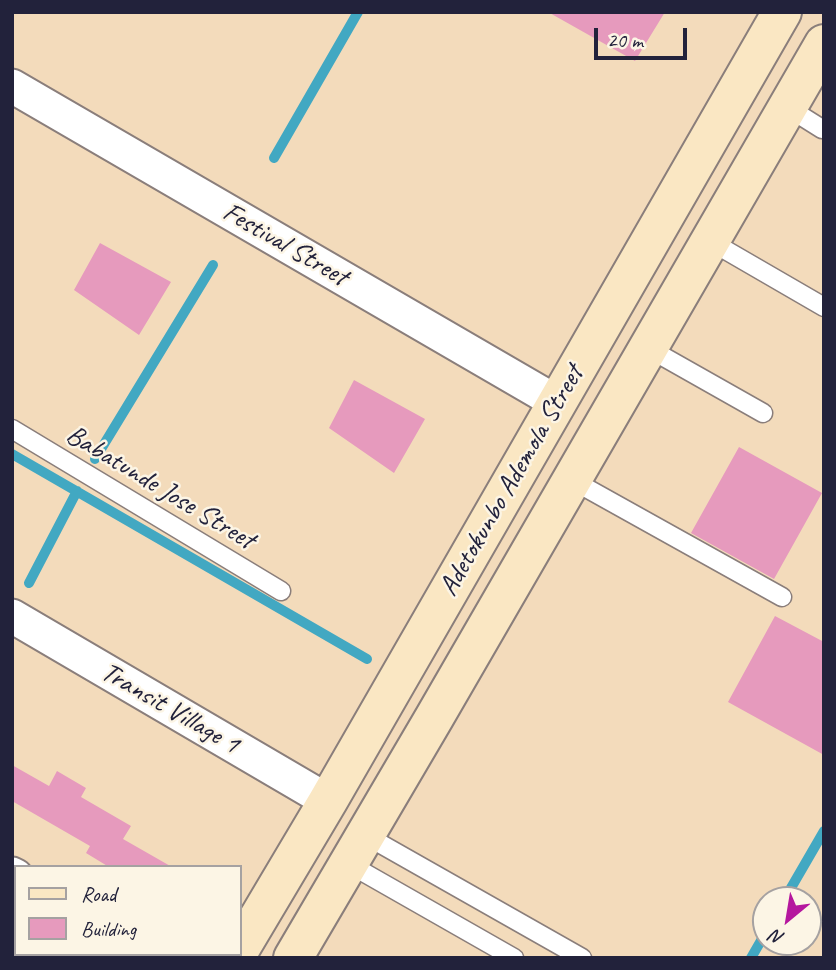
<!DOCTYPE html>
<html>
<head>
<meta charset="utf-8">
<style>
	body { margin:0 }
	#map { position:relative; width:836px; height:970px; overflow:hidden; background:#f3dbbb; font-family:Caveat,sans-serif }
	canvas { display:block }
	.frame { position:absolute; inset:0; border:14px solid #22223b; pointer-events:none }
	.legend { position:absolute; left:14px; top:865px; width:228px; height:91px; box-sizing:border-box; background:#fcf5e5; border:2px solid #a5a1a1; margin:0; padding:9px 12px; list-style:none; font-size:21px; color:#22223b }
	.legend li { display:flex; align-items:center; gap:14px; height:35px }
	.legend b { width:35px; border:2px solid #a5a1a1 }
	.north { position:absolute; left:752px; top:886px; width:70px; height:70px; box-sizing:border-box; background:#fcf5e5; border:2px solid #a5a1a1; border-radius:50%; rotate:210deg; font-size:19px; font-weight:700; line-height:28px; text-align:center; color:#22223b }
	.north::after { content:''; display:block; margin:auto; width:24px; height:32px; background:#b5179e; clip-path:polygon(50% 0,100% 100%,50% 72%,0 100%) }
	.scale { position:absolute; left:594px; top:28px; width:93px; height:32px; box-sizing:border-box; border:4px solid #22223b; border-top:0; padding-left:9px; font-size:21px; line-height:24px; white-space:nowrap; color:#22223b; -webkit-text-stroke:5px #fcf5e5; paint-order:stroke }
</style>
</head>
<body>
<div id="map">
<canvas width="836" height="970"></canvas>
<div class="frame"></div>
<ul class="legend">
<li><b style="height:9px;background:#fae7c3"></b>Road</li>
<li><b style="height:19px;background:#e69abd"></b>Building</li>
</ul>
<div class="north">N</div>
<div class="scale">20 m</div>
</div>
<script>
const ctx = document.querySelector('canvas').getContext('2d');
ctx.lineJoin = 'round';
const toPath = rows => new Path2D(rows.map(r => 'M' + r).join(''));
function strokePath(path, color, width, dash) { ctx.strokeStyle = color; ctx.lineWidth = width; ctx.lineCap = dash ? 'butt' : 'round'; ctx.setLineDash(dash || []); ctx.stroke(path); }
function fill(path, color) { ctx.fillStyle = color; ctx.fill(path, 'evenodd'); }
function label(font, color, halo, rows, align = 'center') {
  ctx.font = font + ' Caveat,sans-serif'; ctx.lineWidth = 5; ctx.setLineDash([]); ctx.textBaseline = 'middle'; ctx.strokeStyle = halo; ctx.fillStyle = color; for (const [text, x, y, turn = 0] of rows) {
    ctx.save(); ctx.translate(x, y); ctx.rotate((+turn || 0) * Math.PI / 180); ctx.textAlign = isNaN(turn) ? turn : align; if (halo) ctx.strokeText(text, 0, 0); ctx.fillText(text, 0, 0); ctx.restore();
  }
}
strokePath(toPath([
	[274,158,358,12],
	[12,454,367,659],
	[95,459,213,265],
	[29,583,77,491],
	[784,900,824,831],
	[751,958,766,932]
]), '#42a8c2', 10);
fill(toPath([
	[548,12,665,12,635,61],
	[100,243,171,282,139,335,74,290],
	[354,380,425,419,394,473,329,428],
	[739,447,822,493,774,579,691,533],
	[775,616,824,642,824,755,728,702],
	[12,765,49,786,57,771,86,788,81,797,131,826,123,839,172,867,109,867,86,853,90,846,12,801]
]), '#e69abd');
const service = toPath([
	[787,107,822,129],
	[710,241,824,307],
	[648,348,763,413],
	[12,429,281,591],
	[572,480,782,597],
	[365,835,582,958],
	[349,864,514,958]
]);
const minor = toPath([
	[12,86,558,403],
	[12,616,328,801],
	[12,874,16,876],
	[150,954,155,958]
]);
const secondary = toPath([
	[240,949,328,801,782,12],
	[293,958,434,718,824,44]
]);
strokePath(service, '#8a7e7b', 21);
strokePath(minor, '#8a7e7b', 37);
strokePath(secondary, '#8a7e7b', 42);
strokePath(service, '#fff', 18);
strokePath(minor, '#fff', 33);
strokePath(secondary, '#fae7c3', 38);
label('28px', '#22223b', '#fcf5e5', [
	["Festival Street",285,245,30],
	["Adetokunbo Ademola Street",512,481,-60],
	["Babatunde Jose Street",160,488,31],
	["Transit Village 1",170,709,30]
]);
</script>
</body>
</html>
